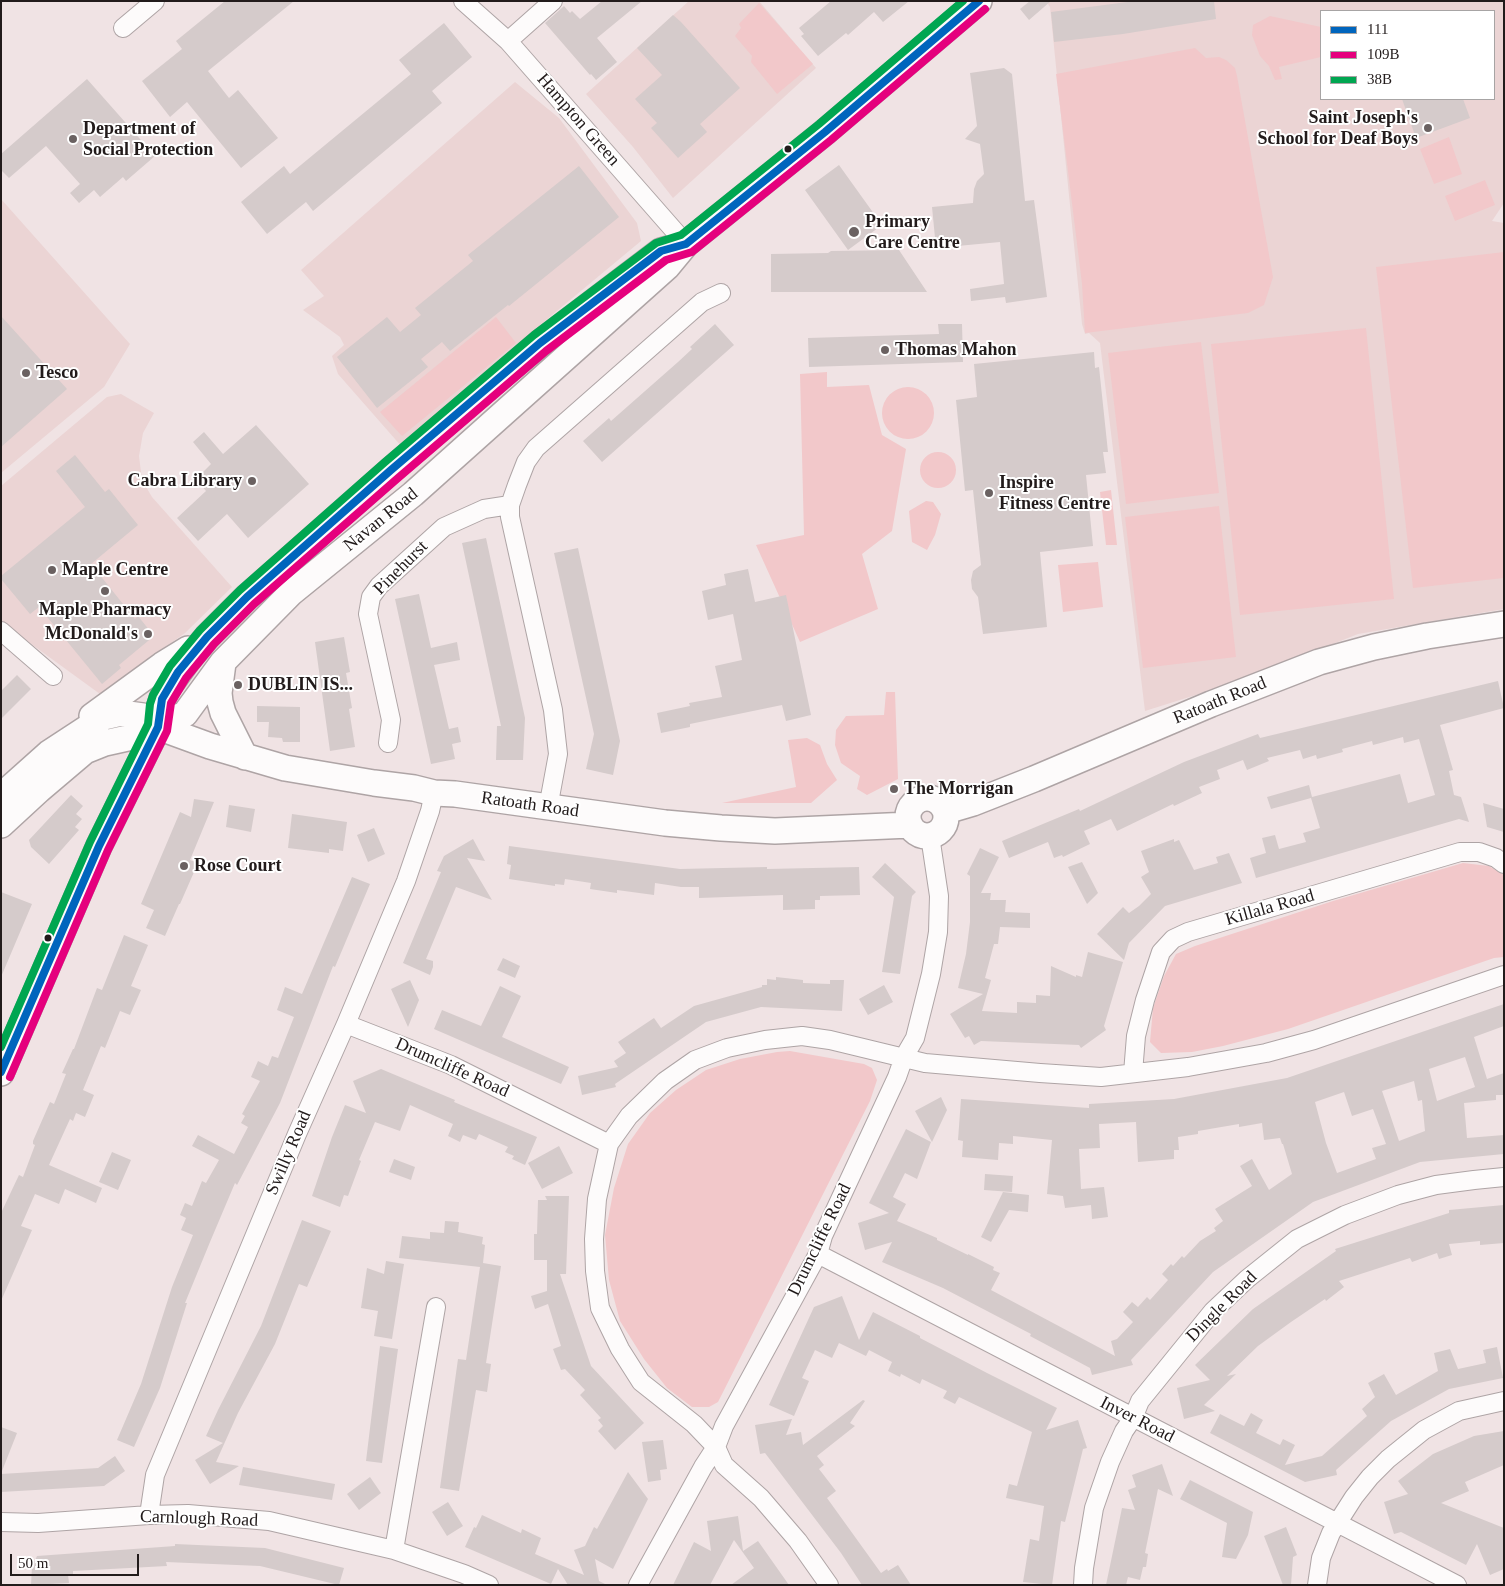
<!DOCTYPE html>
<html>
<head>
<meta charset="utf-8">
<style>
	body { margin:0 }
	#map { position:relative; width:1505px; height:1586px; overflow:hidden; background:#f0e3e4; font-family:Georgia,serif }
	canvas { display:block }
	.frame { position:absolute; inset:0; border:2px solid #221b1b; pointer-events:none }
	.legend { position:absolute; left:1320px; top:10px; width:175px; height:90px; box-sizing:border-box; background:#fff; border:1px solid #a7a4a4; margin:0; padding:6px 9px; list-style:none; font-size:15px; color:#221b1b }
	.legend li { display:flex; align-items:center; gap:10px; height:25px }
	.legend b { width:25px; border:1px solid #a7a4a4 }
	.scale { position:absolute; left:10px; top:1554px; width:129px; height:22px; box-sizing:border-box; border:2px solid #221b1b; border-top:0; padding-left:6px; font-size:15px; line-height:18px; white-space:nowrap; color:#221b1b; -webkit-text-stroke:4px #fff; paint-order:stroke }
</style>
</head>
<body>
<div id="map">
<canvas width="1505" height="1586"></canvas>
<div class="frame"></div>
<ul class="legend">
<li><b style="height:6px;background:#0065bd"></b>111</li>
<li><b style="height:6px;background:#e5007d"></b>109B</li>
<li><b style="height:6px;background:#00a651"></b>38B</li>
</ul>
<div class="scale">50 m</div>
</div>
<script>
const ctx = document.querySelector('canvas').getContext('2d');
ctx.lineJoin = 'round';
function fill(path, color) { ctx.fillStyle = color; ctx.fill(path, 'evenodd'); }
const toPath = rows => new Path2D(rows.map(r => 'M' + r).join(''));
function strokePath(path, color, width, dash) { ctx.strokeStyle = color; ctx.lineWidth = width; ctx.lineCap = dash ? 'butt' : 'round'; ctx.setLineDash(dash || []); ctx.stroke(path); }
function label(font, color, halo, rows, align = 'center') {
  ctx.font = font + ' Georgia,serif'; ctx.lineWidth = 4; ctx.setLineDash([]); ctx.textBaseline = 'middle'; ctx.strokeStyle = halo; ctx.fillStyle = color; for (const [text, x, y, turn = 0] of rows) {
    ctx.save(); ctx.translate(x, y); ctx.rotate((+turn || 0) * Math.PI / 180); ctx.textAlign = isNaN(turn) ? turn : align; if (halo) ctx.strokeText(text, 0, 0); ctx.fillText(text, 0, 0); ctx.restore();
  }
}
fill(toPath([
	[689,1,759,1,816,68,673,198,633,147,586,94],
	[1046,1,1504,1,1504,203,1492,221,1504,223,1504,609,1358,634,1240,681,1145,711,1100,343,1089,333,1085,334,1082,324,1050,7],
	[1321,11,1494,11,1494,99,1321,99],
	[515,82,559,118,637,223,641,241,528,335,402,447,338,374,332,356,344,345,340,337,303,310,324,296,301,270],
	[1,199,130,344,104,387,1,473],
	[121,394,154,413,143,433,139,456,142,480,152,497,232,587,185,633,100,694,1,622,1,486,107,397]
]), '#ebd4d4');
fill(toPath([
	[759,3,813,64,777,94,751,62,752,56,735,36,741,28,739,24],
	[1270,16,1321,27,1321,57,1279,67,1282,79,1275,80,1269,66,1260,56,1252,35,1253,25],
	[1195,48,1206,58,1219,57,1226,60,1235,68,1237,76,1273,277,1264,305,1248,313,1085,333,1082,284,1056,74],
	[1449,137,1462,174,1434,184,1420,149],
	[1485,180,1495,205,1455,221,1445,196],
	[1504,252,1504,578,1413,588,1376,267],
	[496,317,516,343,402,436,380,412],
	[1366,328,1394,599,1240,615,1211,344],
	[1201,342,1219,493,1126,504,1108,353],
	[827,372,827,387,869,385,882,435,906,449,892,531,862,554,878,609,800,642,756,545,804,535,800,374],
	'882 413a26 26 0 1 1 52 0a26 26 0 1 1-52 0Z',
	'920 470a18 18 0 1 1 36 0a18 18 0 1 1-36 0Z',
	[1111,490,1117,545,1106,545,1100,492],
	[926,501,933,502,941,514,935,535,927,550,912,542,909,511],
	[1219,506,1236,657,1143,668,1125,517],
	[1098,562,1103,607,1063,612,1058,565],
	[886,692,895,692,898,779,867,795,857,789,860,776,841,763,835,745,836,730,846,716,884,715],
	[807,738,820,745,827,764,837,780,811,803,722,803,796,787,788,740],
	[1463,863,1489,866,1504,875,1504,957,1494,958,1288,1029,1223,1046,1192,1052,1161,1053,1150,1042,1153,1008,1164,976,1176,954,1195,946,1333,901],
	[790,1051,864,1064,872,1068,877,1080,870,1101,718,1402,709,1407,692,1407,667,1388,644,1359,620,1321,609,1280,605,1235,614,1188,628,1144,650,1113,676,1090,706,1070,740,1059,777,1052]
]), '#f2c8ca');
fill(toPath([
	[225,1,294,1,208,71,229,98,238,90,278,138,241,168,187,102,170,117,142,81,182,49,176,41],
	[602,1,642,1,597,38,617,62,596,80,591,74,590,75,545,23,564,6,570,13,572,11,580,19],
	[831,1,909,1,883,22,874,12,848,35,846,33,818,56,801,36,804,34,799,28],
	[1030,1,1051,1,1029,20,1020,9],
	[1135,1,1214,1,1216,19,1123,34,1054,42,1051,12],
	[673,15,681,22,740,88,700,124,707,132,678,158,651,128,657,123,635,99,662,75,637,48],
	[444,23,472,57,432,91,442,103,313,211,306,202,267,234,241,202,284,166,290,174,411,74,399,60],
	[1004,68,1012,74,1025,201,1034,200,1047,297,1006,303,1005,297,971,301,970,289,1004,284,1000,242,936,248,932,207,973,203,974,189,977,181,984,174,980,144,965,139,977,126,970,73],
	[87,79,155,156,126,181,123,177,100,197,94,190,79,203,70,193,80,184,46,146,9,178,1,170,1,154],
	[1402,99,1463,99,1470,118,1416,138],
	[839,165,882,225,848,250,805,190],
	[579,166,619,217,509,306,508,305,450,351,442,342,421,359,428,367,377,408,337,357,387,317,400,332,421,315,415,308,473,261,468,255],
	[899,250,927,292,771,292,771,254,828,253,831,251],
	[1,316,67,389,1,447],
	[715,324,734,345,602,462,583,441,609,418,611,421,678,362,692,349,690,347],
	[938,324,962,324,963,362,809,367,808,338,939,334],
	[1094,352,1095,368,1099,367,1108,452,1103,452,1106,473,1086,475,1093,546,1040,552,1047,627,983,634,978,597,972,589,971,580,973,571,981,565,973,490,965,491,956,400,977,397,974,364],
	[256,425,309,484,248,538,227,514,198,541,177,518,206,491,196,479,211,464,193,442,204,432,223,454],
	[75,455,105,492,109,489,138,525,91,564,135,619,138,616,154,636,119,665,121,668,102,684,39,607,30,614,1,579,1,576,85,507,56,471],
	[486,538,525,718,523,760,496,760,497,726,501,726,462,543],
	[578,548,620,741,613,775,586,769,594,734,554,553],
	[748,569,755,602,786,595,811,715,786,721,782,705,690,724,690,727,661,733,657,713,690,706,689,703,722,697,715,666,742,660,733,614,708,620,702,591,726,585,724,574],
	[419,594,431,648,457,642,460,660,434,665,449,729,458,727,461,742,452,744,455,759,431,764,395,599],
	[344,637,350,672,346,673,352,708,349,709,355,747,330,751,315,642],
	[17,675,31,689,1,719,1,691],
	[1498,681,1504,708,1440,725,1453,770,1449,771,1454,795,1461,797,1469,822,1459,819,1256,878,1250,858,1266,853,1262,838,1275,835,1279,849,1306,842,1303,833,1320,828,1311,798,1271,809,1267,797,1309,785,1312,797,1400,774,1408,803,1435,795,1419,739,1404,743,1403,737,1373,745,1372,741,1342,749,1343,752,1317,759,1316,755,1303,759,1300,750,1267,758,1269,761,1247,770,1243,760,1217,770,1220,779,1199,787,1202,793,1174,806,1173,804,1117,831,1111,819,1084,831,1090,844,1063,857,1062,855,1054,858,1048,842,1009,858,1002,841,1079,809,1080,811,1184,762,1258,734,1260,738],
	[257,706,300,707,300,742,283,742,282,738,268,737,269,722,257,722],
	[71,795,83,806,76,814,82,819,75,827,79,830,49,864,31,847,29,840],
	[194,799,214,802,190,860,198,863,180,904,179,904,165,936,146,928,154,910,141,904,180,812,191,817],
	[1483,803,1504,809,1504,832,1487,827],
	[229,805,255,809,251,832,226,827],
	[292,814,347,822,343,851,329,849,329,853,288,848],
	[374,828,385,854,368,862,357,835],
	[473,839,485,861,467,858,492,900,456,887,426,959,433,961,433,967,430,975,403,963,441,872,437,871,444,856],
	[1174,839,1174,842,1179,840,1194,870,1218,863,1216,857,1229,853,1242,883,1165,906,1129,943,1124,960,1097,934,1123,907,1129,913,1139,906,1151,894,1141,877,1149,872,1141,851],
	[509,846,680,869,767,867,767,869,859,867,860,895,820,896,820,900,815,900,815,909,783,910,783,895,699,898,699,887,681,887,655,883,654,895,617,890,617,893,590,889,591,883,565,879,564,885,555,884,555,886,509,879,511,865,507,864],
	[980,848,999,857,981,893,991,893,990,900,1006,900,1005,912,1030,913,1030,928,1000,927,998,944,994,944,985,978,991,980,982,1011,1017,1013,1017,1002,1036,1003,1036,995,1050,996,1051,966,1076,977,1076,975,1082,977,1088,952,1123,962,1104,1026,1106,1030,1081,1048,1079,1045,981,1041,974,1045,969,1036,965,1038,950,1014,983,994,958,988,966,954,970,922,970,876,967,874],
	[1082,862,1098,893,1087,904,1068,867],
	[885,863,916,892,912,896,900,974,882,972,894,897,872,877],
	[352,877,370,884,335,967,333,966,280,1103,237,1185,235,1183,210,1242,185,1303,187,1303,160,1388,134,1447,117,1440,141,1384,172,1287,193,1235,181,1230,186,1218,180,1215,185,1203,192,1206,202,1181,206,1183,219,1160,192,1146,198,1135,234,1154,248,1127,241,1123,245,1116,242,1114,260,1081,251,1077,258,1061,268,1066,272,1056,278,1058,294,1017,277,1010,285,987,302,994],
	[1,892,32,904,1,977],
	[124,935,148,945,131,986,141,990,130,1015,120,1011,105,1048,101,1046,83,1090,94,1095,85,1117,76,1113,73,1121,70,1119,49,1165,102,1188,96,1203,65,1189,59,1204,35,1194,21,1226,32,1230,1,1301,1,1213,19,1175,23,1177,35,1145,33,1144,33,1141,50,1102,54,1104,66,1074,62,1073,73,1049,74,1049,97,988,102,990],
	[503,958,520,966,515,978,497,970],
	[776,977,803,980,803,983,830,984,830,980,844,980,842,1011,761,1007,706,1022,615,1084,616,1087,582,1095,578,1076,618,1067,614,1061,626,1053,618,1042,654,1018,661,1028,694,1006,762,987,762,985,767,985,767,979,776,980],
	[410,980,419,1000,408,1027,391,989],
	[884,985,893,1002,868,1015,859,999],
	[500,986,521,996,502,1037,569,1067,561,1084,434,1029,442,1010,481,1026],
	[1504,1004,1504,1026,1474,1037,1487,1079,1504,1073,1504,1095,1496,1095,1496,1100,1464,1103,1467,1138,1504,1135,1504,1154,1420,1162,1313,1202,1213,1272,1131,1360,1133,1365,1092,1375,1090,1368,1030,1336,1031,1334,943,1288,882,1262,892,1242,865,1250,858,1223,889,1213,869,1203,906,1129,931,1142,917,1179,905,1173,893,1197,906,1204,897,1221,937,1238,937,1240,968,1255,968,1254,994,1267,993,1270,1000,1273,991,1290,1115,1356,1111,1341,1117,1339,1133,1322,1123,1312,1132,1302,1138,1307,1147,1297,1150,1300,1168,1280,1162,1274,1171,1264,1173,1266,1182,1256,1184,1258,1200,1241,1216,1231,1214,1228,1223,1221,1215,1209,1252,1186,1240,1166,1252,1159,1269,1190,1292,1174,1283,1144,1282,1144,1280,1138,1264,1140,1262,1123,1239,1127,1239,1124,1198,1131,1198,1134,1178,1137,1179,1150,1174,1150,1174,1159,1138,1162,1136,1122,1099,1124,1100,1148,1079,1149,1081,1189,1104,1187,1108,1217,1092,1219,1091,1205,1065,1208,1063,1196,1047,1194,1052,1140,1013,1136,1013,1144,999,1143,998,1160,962,1157,963,1141,958,1140,961,1099,1089,1108,1089,1104,1174,1099,1287,1078],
	[1465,1057,1475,1087,1437,1101,1429,1069],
	[1414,1081,1418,1101,1422,1100,1425,1131,1399,1141,1382,1091],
	[1344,1092,1352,1116,1373,1109,1386,1144,1372,1148,1376,1159,1337,1173,1326,1143,1315,1102],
	[381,1069,455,1100,454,1102,537,1137,525,1165,512,1159,514,1156,505,1152,508,1147,479,1134,476,1140,463,1135,460,1142,448,1136,453,1124,410,1105,400,1131,375,1122,359,1160,361,1161,348,1196,344,1195,340,1207,312,1196,332,1137,345,1105,366,1113,353,1081],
	[941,1097,947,1110,932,1142,915,1111],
	[559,1146,573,1173,542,1189,528,1163],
	[112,1152,131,1160,118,1190,99,1182],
	[394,1159,415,1167,411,1180,389,1172],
	[985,1174,1013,1176,1012,1192,984,1190],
	[1003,1192,1029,1195,1028,1212,1009,1210,991,1242,981,1237],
	[545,1196,569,1196,566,1274,560,1274,591,1366,644,1423,615,1450,598,1431,603,1426,598,1420,601,1418,580,1395,585,1390,565,1369,561,1370,553,1349,561,1346,548,1304,535,1309,531,1296,547,1291,547,1260,534,1260,534,1234,537,1234,538,1200,547,1200],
	[1504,1205,1504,1243,1480,1245,1480,1241,1449,1244,1452,1255,1439,1259,1437,1253,1412,1262,1410,1258,1339,1281,1344,1287,1326,1301,1325,1299,1291,1322,1258,1346,1227,1376,1236,1374,1204,1405,1215,1411,1184,1419,1177,1388,1210,1380,1195,1365,1253,1309,1336,1251,1335,1249,1449,1213,1449,1210],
	[302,1220,331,1231,307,1287,299,1284,275,1344,238,1413,216,1462,239,1466,210,1484,195,1460,223,1443,206,1436,218,1410,261,1326],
	[445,1221,459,1222,458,1232,483,1237,482,1244,485,1245,483,1263,501,1266,486,1363,491,1364,487,1392,476,1390,459,1491,440,1488,458,1359,466,1360,480,1267,399,1258,402,1236,430,1239,430,1232,444,1233],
	[386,1261,404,1264,392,1339,374,1336,378,1311,361,1308,367,1268,384,1274],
	[842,1296,859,1340,873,1312,920,1336,920,1338,987,1373,1057,1408,1046,1430,1078,1420,1087,1448,1083,1449,1065,1522,1061,1521,1052,1585,1023,1582,1030,1539,1039,1541,1044,1506,1006,1498,1009,1484,1017,1486,1032,1432,959,1397,955,1404,943,1398,947,1391,922,1379,920,1384,901,1374,900,1377,888,1371,892,1362,869,1350,866,1356,839,1343,832,1358,815,1350,802,1378,809,1381,794,1416,769,1405,814,1307],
	[380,1346,398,1349,382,1463,366,1461],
	[1497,1347,1503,1378,1449,1389,1391,1421,1336,1470,1337,1475,1305,1482,1210,1433,1220,1414,1244,1426,1251,1413,1263,1420,1256,1433,1280,1445,1283,1439,1295,1445,1285,1465,1322,1456,1367,1416,1362,1409,1375,1397,1368,1383,1384,1374,1396,1395,1438,1371,1434,1353,1450,1349,1458,1369,1486,1363,1483,1350],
	[863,1400,865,1401,850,1423,855,1426,817,1456,824,1465,819,1469,836,1491,827,1498,881,1573,887,1569,888,1571,898,1565,911,1585,862,1585,841,1553,765,1453,760,1454,755,1425,792,1419,786,1435,801,1432,803,1445],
	[1,1427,17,1433,2,1471,1,1471],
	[1504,1431,1504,1465,1465,1482,1469,1491,1441,1503,1504,1528,1504,1569,1490,1575,1477,1544,1466,1565,1401,1532,1394,1534,1384,1502,1408,1494,1398,1481,1433,1454,1474,1436],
	[663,1440,667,1469,660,1470,661,1480,648,1482,642,1442],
	[115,1456,125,1471,104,1486,1,1492,1,1474,98,1468],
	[1162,1464,1173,1496,1158,1489,1145,1553,1148,1554,1146,1567,1143,1567,1140,1580,1128,1577,1126,1585,1106,1585,1122,1508,1135,1510,1128,1490,1136,1487,1132,1475],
	[243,1467,335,1484,332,1500,239,1485],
	[628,1472,648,1499,613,1569,595,1559,599,1581,607,1585,568,1585,558,1569,551,1584,465,1547,474,1527,476,1528,482,1515,521,1533,522,1529,541,1538,535,1554,584,1575,574,1550,585,1546,594,1527,597,1529],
	[370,1477,381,1493,359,1510,347,1494],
	[1190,1480,1253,1512,1248,1535,1236,1559,1222,1557,1227,1523,1180,1499],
	[448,1502,463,1526,447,1536,432,1512],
	[738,1516,743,1551,758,1541,789,1585,731,1585,754,1568,734,1540,710,1585,673,1585,694,1542,711,1551,707,1521],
	[1286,1527,1297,1555,1293,1557,1291,1585,1283,1585,1264,1536],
	[175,1544,265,1548,344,1568,339,1585,260,1566,166,1562,167,1566,73,1571,73,1575,68,1575,69,1583,31,1585,32,1567,37,1556,175,1546]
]), '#d5cbcb');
const minor = toPath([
	[463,1,508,41,686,244],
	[123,28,155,1],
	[508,41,553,1],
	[1,631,53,676],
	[388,743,391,720,368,614,371,597,379,586,444,527,484,509,510,505],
	[548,808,558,754,553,710,510,517,510,505,517,485,526,462,536,448,702,302,721,293],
	[346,1024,451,1065,609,1144],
	[1133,1073,1136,1036,1145,1000,1161,952,1173,939,1188,932,1460,852,1479,852,1496,858,1504,864],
	[818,1254,1457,1585],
	[149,1515,155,1475,297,1134,346,1024,406,881,430,811,434,793],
	[1,1522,38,1523,149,1515,188,1514,269,1521,394,1550,464,1574,489,1585],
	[394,1550,436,1307],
	[638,1585,703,1467,716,1447,724,1426,818,1254,823,1236,897,1077,904,1057,915,1038,931,974,938,932,939,896,930,836],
	[829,1585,798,1541,761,1498,724,1465,716,1447,694,1424,641,1382,620,1349,600,1308,595,1271,594,1239,597,1199,609,1144,629,1116,665,1081,695,1060,727,1048,765,1040,802,1036,830,1040,925,1063,1040,1073,1101,1077,1188,1067,1266,1053,1314,1040,1504,975],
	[1083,1585,1084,1568,1094,1508,1110,1462,1124,1431,1133,1418,1140,1401,1213,1311,1247,1279,1297,1239,1345,1215,1398,1195,1436,1185,1474,1180,1504,1177],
	[1317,1585,1321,1558,1331,1533,1354,1497,1370,1477,1388,1459,1424,1430,1459,1411,1504,1401]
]);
const secondary = toPath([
	[223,663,219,693,220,702,223,713,245,757],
	[92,716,162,665,188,649],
	[1,796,49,753,104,717,121,713,143,716,158,727,210,746,285,768,374,783,414,788,434,793,455,794,665,823,721,828,775,831,910,825],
	'908 817a19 19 0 1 1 38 0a19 19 0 1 1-38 0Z',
	[946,811,973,803,1034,779,1211,704,1319,662,1374,647,1427,636,1504,624],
	[1,825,39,790,85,751,105,743,132,737,185,714,223,662,291,593,413,494,667,267,686,244,825,132,979,1],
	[1,1073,99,846,158,727,160,706,162,699,167,689,188,660,207,637,247,597,391,470,540,343,661,251,683,245]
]);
strokePath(minor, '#aea4a5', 20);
strokePath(secondary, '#aea4a5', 28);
strokePath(minor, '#fdfbfb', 18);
strokePath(secondary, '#fdfbfb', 25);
strokePath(toPath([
	[1,1072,99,846,158,727,162,699,178,672,207,637,247,597,391,470,540,343,661,251,686,244,825,132,979,1]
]), '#0065bd', 8);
strokePath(toPath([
	[10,1077,108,850,167,731,171,703,186,678,214,644,254,604,398,478,546,351,666,260,692,252,831,140,985,9]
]), '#e5007d', 8);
strokePath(toPath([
	[1,1047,90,842,148,724,150,704,153,695,170,666,200,630,240,590,385,462,534,335,656,243,681,235,819,124,963,1]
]), '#00a651', 8);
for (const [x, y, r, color] of [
	[1428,128,5,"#6a6161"],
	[73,139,5,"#6a6161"],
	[788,149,4.5,"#221b1b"],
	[854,232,6,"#6a6161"],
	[885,350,5,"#6a6161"],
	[26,373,5,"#6a6161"],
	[252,481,5,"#6a6161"],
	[989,493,5,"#6a6161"],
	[52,570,5,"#6a6161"],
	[105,591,5,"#6a6161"],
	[148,634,5,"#6a6161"],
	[238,685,5,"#6a6161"],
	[894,789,5,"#6a6161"],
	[184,866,5,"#6a6161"],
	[48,938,4.5,"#221b1b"]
]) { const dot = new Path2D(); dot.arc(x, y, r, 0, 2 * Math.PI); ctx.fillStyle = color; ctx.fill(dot); strokePath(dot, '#fff', 2); }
label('bold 18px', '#221b1b', '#fff', [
	["Saint Joseph's",1418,118,"right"],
	["School for Deaf Boys",1418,139,"right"],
	["Department of",83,129],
	["Social Protection",83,150],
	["Primary",865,222],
	["Care Centre",865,243],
	["Thomas Mahon",895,350],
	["Tesco",36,373],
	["Cabra Library",242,481,"right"],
	["Inspire",999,483],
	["Fitness Centre",999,504],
	["Maple Centre",62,570],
	["Maple Pharmacy",105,610,"center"],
	["McDonald's",138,634,"right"],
	["DUBLIN IS...",248,685],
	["The Morrigan",904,789],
	["Rose Court",194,866]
], 'left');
label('18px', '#221b1b', '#fff', [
	["Hampton Green",578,120,49],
	["Navan Road",381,520,-39],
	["Pinehurst",401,568,-45],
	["Ratoath Road",1220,701,-22],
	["Ratoath Road",530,805,8],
	["Killala Road",1270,908,-16],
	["Drumcliffe Road",452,1068,24],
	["Swilly Road",289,1153,-67],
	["Drumcliffe Road",820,1240,-64],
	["Dingle Road",1222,1307,-45],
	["Inver Road",1137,1420,27],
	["Carnlough Road",199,1519,2]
]);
</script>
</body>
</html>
